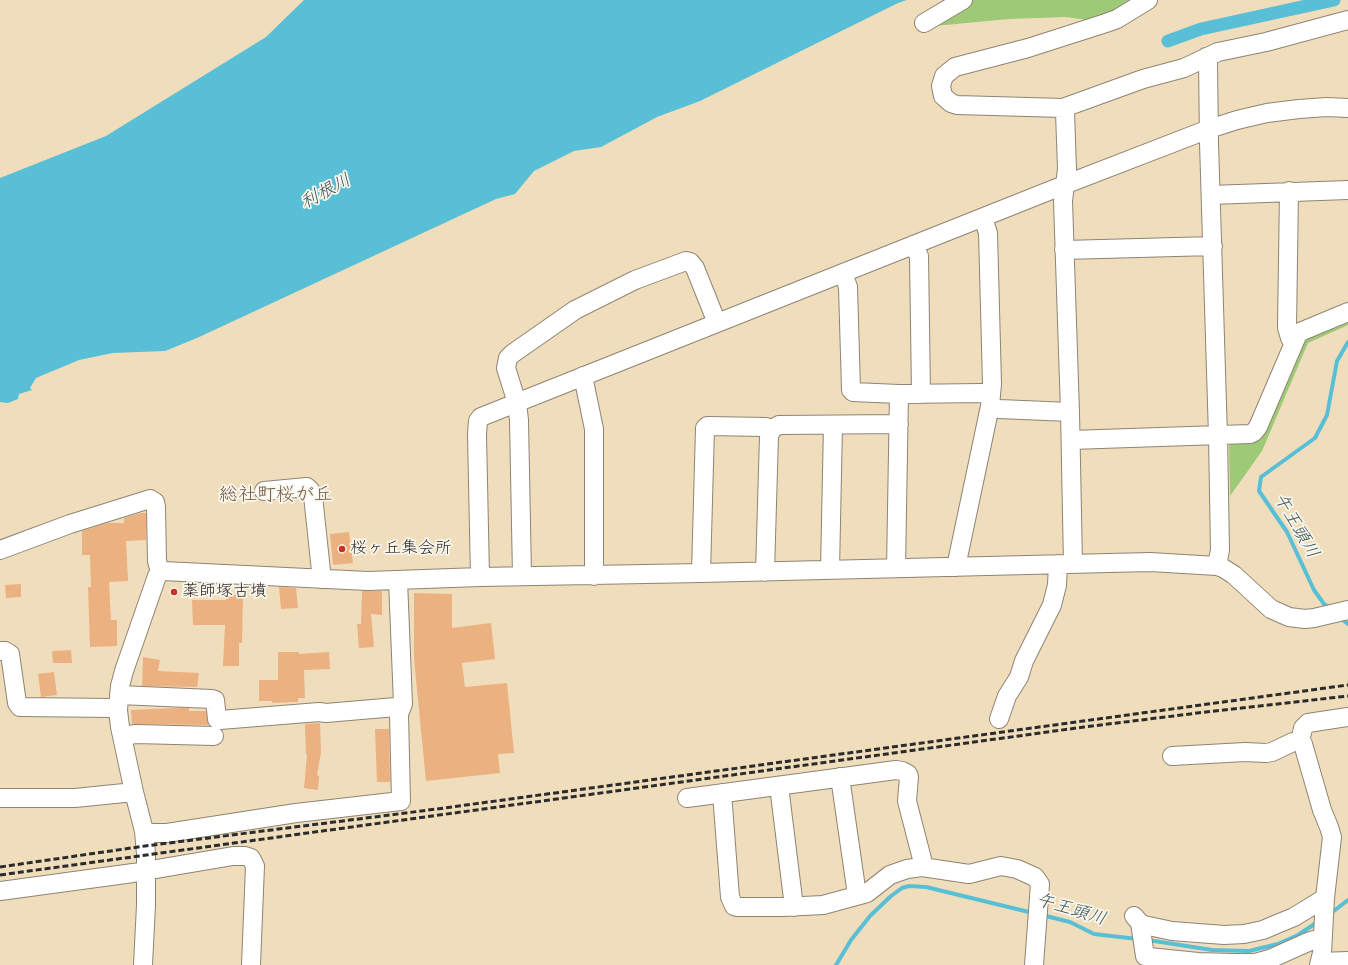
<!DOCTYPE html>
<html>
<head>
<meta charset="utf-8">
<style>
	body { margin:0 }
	canvas { display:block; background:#f0ddbc }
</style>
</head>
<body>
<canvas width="1348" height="965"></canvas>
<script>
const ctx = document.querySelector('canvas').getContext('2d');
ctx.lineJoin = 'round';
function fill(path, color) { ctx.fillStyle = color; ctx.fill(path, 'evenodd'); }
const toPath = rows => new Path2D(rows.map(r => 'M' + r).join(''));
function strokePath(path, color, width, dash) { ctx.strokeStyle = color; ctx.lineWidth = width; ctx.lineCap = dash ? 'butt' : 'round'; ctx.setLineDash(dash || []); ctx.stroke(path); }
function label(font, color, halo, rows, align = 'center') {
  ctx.font = font + ' Itim,"Klee One",sans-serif'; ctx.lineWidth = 3.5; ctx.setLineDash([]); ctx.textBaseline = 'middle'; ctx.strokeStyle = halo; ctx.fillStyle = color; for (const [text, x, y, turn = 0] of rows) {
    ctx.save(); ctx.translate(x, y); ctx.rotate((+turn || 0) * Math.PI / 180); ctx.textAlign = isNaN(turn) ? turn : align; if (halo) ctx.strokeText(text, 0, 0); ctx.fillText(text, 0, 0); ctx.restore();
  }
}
fill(toPath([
	[954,0,1136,0,1115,13,1088,20,1065,17,1009,19,924,27],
	[1348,319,1348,325,1308,343,1262,451,1230,496,1229,445,1234,440,1258,439,1305,339]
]), '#9eca77');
fill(toPath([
	[304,0,907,0,898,3,700,101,657,117,601,147,574,151,534,171,515,194,496,199,197,338,165,351,113,353,79,360,36,378,30,388,32,390,19,394,18,399,8,403,0,402,0,178,106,136,266,37]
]), '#59bfd6');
strokePath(toPath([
	[1330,608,1324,604,1314,590,1287,532,1259,491,1261,477,1315,438,1327,415,1337,361,1348,342],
	[1339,617,1348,624],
	[1330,914,1348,900],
	[1042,915,1070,922,1094,934,1137,939],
	[1148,940,1212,950,1249,951,1278,944,1298,935,1319,921],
	[836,965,851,940,870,916,891,896,902,888,909,886,926,887,1033,913]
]), '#59bfd6', 4);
strokePath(toPath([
	[1168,41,1201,29,1334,0]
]), '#59bfd6', 13);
fill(toPath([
	[141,513,146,513,146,540,126,541,128,581,109,582,111,620,117,620,117,646,90,647,88,587,91,587,90,555,82,555,82,531,107,523,124,523,124,518],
	[349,532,353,563,333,565,330,534],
	[21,584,21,597,6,598,5,585],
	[279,587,296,588,298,608,281,609],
	[362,591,382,591,382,615,371,614,374,647,359,648,357,624,361,624],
	[414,593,452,594,452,628,491,623,495,659,462,663,465,687,507,683,514,753,498,754,500,773,426,781,414,659],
	[226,594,243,595,242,643,239,643,239,666,223,666,225,625,193,625,192,600,226,600],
	[71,650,72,663,53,663,52,651],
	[278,652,299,652,299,654,329,652,330,669,304,670,305,698,298,698,298,702,272,703,272,701,259,701,259,680,278,680],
	[143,657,160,660,158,671,199,673,197,687,142,686],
	[54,672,57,695,41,697,38,674],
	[174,708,189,708,189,711,206,711,209,725,132,724,131,710],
	[320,723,321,753,317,775,319,776,318,790,304,788,307,754,306,754,305,724],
	[375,729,389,729,390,782,377,782]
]), '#ecb181');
const minor = toPath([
	[1148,0,1117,19,1106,23,1028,48,955,67,944,76,941,86,943,96,951,103,957,105,1063,108,1143,79,1184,68,1218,52,1266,42,1348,20],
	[924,23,963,0],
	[1206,57,1208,61,1209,143,1218,436,1220,550,1217,566],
	[1063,108,1065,112,1067,169,1063,201,1070,412,1073,564],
	[1289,191,1287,328,1290,338,1293,342],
	[1211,195,1348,190],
	[913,245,919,256,921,394],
	[1064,250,1213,246],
	[843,273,848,287,851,390,853,392,899,394,982,393,991,395],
	[583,376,594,429,594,576],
	[990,406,999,409,1070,412],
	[1071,440,1250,434,1254,432,1258,427,1297,336,1300,332,1348,312],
	[264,491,307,487,310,490,313,496,321,571,321,579],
	[0,550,70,524,150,499,155,502,156,507,157,561,160,572],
	[956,567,990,406,992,384,988,233,983,218],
	[896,568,899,394],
	[830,570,833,425],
	[765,572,769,436,772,429,779,425,899,424],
	[701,573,705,428,707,426,766,427,772,429],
	[522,576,519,420,517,403,506,368,508,358,512,354,575,310,635,280,686,261,690,262,695,268,717,323],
	[480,577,477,434,478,421,481,417,1064,185,1209,129,1237,120,1267,113,1299,109,1327,107,1348,108],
	[0,651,5,651,10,654,17,703,20,707,113,708,118,710],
	[119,695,212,699,215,700,217,719,220,720,319,712,326,713,396,707,401,708],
	[999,719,1007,696,1019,677,1024,661,1052,605,1057,585,1058,564],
	[122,736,136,734,214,736],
	[1300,742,1303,728,1308,723,1348,717],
	[1172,756,1245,752,1266,753,1272,752,1293,742,1300,742,1303,744,1322,810,1329,827,1332,837,1325,898,1322,953,1319,965],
	[840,777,857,895],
	[779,786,794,907],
	[134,792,144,831,146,854,146,905,143,965],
	[722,793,730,897,734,906,737,907,783,907,823,905,867,893,890,875,907,869,922,867,969,874,1001,866,1017,869,1035,877,1040,884,1034,965],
	[0,798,75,798,134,792,120,727,118,710,120,686,124,671,157,576,160,572,163,571,368,581,480,577,701,573,1150,562,1217,566,1223,568,1234,575,1271,609,1289,617,1305,619,1314,618,1348,610],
	[687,798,896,770,902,771,908,774,909,777,907,801,922,859,922,867],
	[144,831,152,833,167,833,296,813,401,801,399,714,403,704,398,580],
	[0,891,133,873,233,856,245,856,251,858,255,866,251,965],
	[1134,916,1140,923,1144,925,1172,931,1224,935,1244,934,1263,930,1277,924,1294,917,1325,898],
	[1140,923,1145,956,1149,957,1198,962,1231,963,1255,963,1270,959,1308,942,1314,940,1322,941],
	[1320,962,1348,961]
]);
strokePath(minor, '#8e8474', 20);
strokePath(minor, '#fff', 18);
strokePath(toPath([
	[0,867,145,846,437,809,1348,685],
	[0,875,1084,727,1206,712,1348,696]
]), '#2b2b2b', 3, [6, 3]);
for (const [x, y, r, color] of [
	[342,549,4,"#c8321e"],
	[174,592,4,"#c8321e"]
]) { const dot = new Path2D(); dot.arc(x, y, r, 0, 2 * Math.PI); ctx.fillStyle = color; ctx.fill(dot); strokePath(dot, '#fbf7ec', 1.5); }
label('17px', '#2b2b2b', '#fbf7ec', [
	["桜ヶ丘集会所",350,549],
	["薬師塚古墳",182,592]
], 'left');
label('italic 18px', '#39575e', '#fbf7ec', [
	["利根川",326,192,-28],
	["午王頭川",1296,526,60],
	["午王頭川",1071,910,17]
]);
label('19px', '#6f5a49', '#fbf7ec', [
	["総社町桜が丘",276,495]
]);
</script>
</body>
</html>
